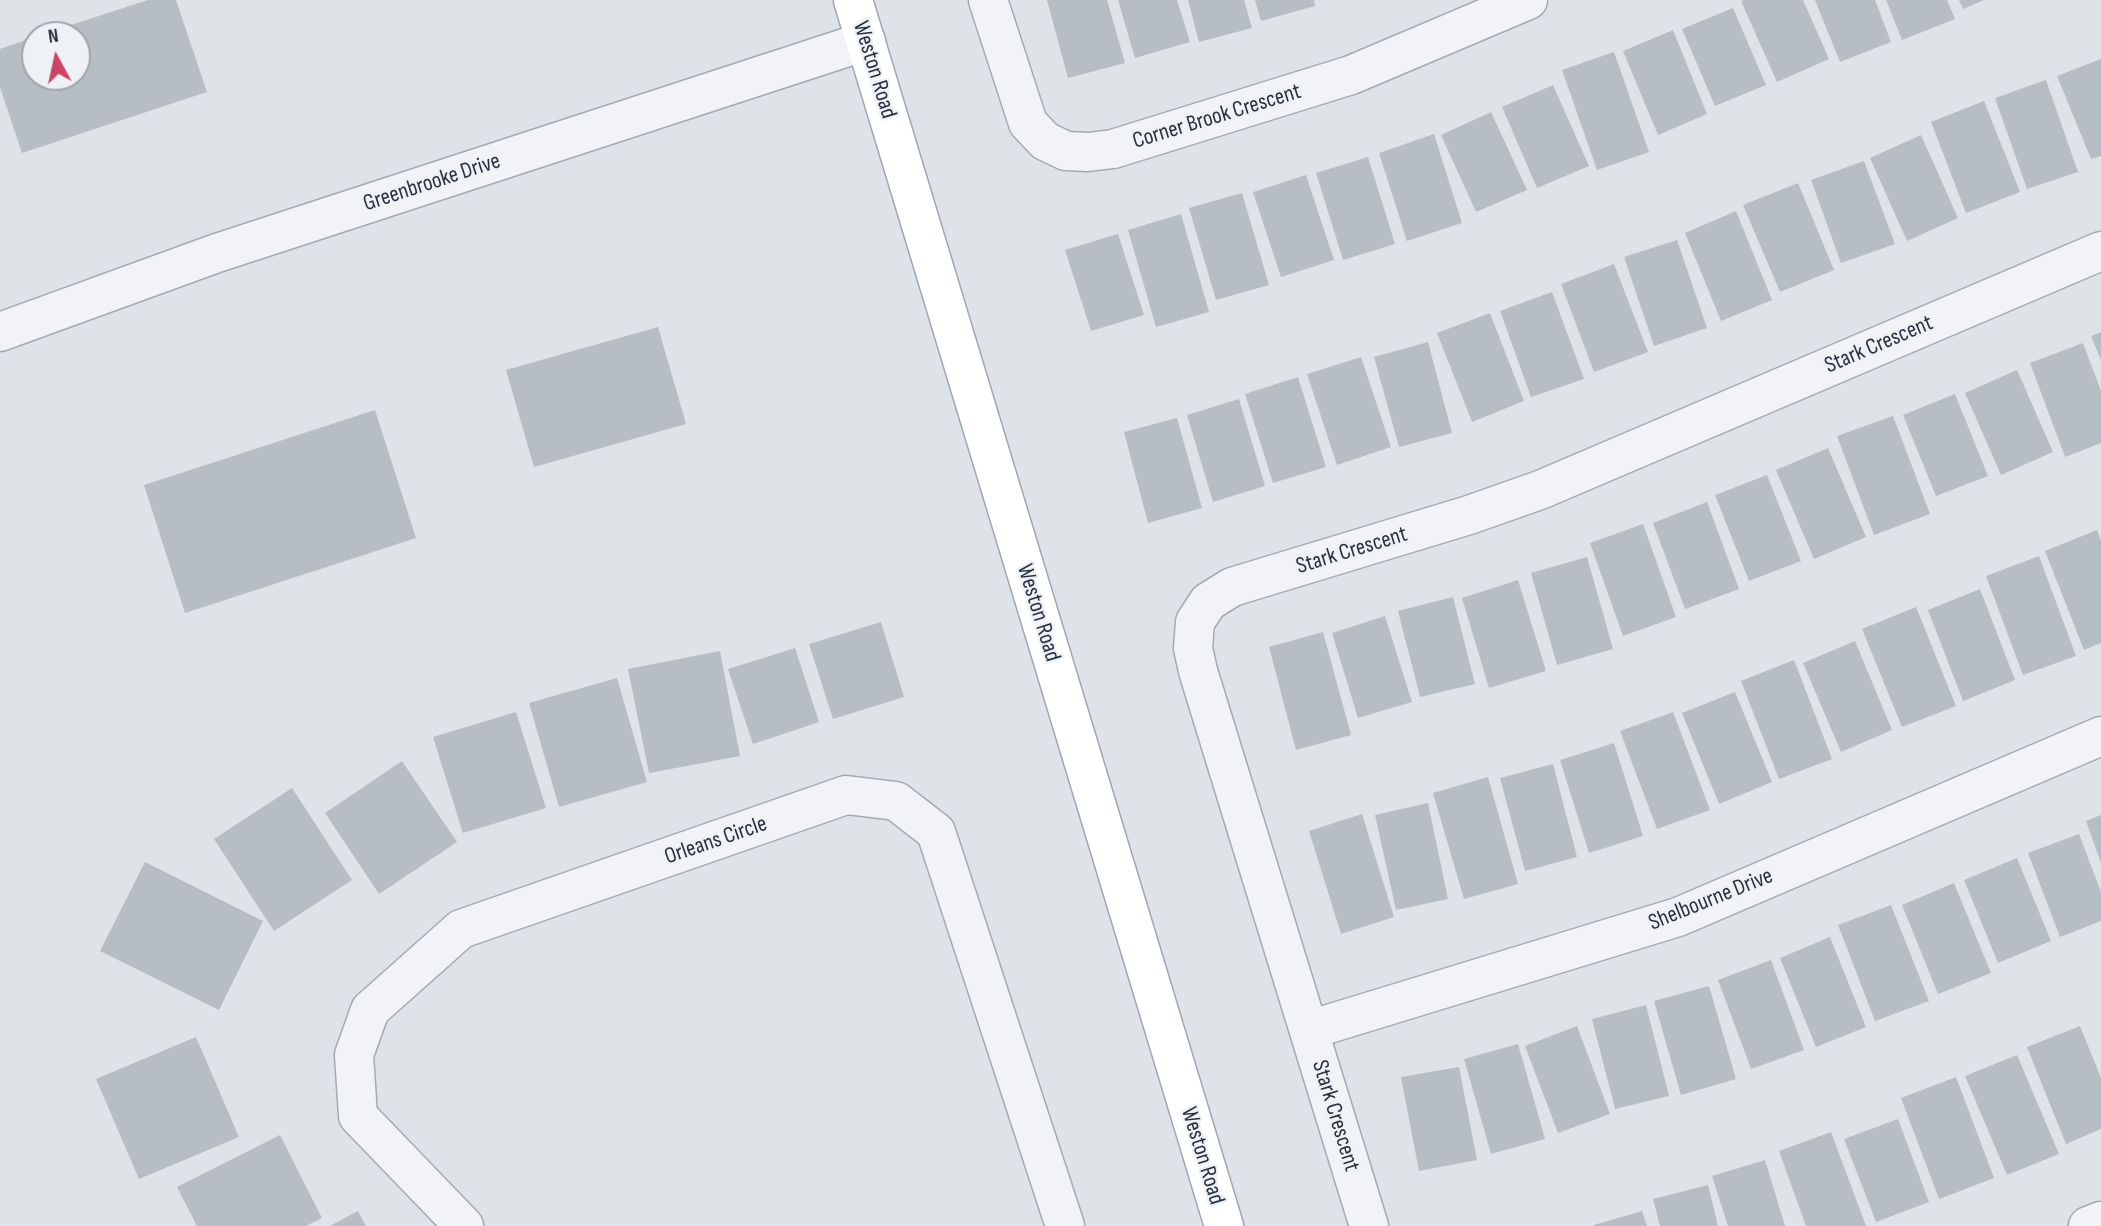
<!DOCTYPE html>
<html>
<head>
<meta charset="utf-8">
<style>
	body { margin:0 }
	#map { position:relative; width:2101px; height:1226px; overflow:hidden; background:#dee3e8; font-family:"Sofia Sans Condensed",sans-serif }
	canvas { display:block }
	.north { position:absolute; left:21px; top:21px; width:70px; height:70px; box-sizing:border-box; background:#eef2f5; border:2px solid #9fa5ac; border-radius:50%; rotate:352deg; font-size:19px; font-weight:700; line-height:28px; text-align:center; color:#28323f }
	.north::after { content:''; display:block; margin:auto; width:24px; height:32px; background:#cd4465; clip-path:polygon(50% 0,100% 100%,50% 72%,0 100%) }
</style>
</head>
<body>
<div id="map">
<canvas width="2101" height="1226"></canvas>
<div class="north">N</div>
</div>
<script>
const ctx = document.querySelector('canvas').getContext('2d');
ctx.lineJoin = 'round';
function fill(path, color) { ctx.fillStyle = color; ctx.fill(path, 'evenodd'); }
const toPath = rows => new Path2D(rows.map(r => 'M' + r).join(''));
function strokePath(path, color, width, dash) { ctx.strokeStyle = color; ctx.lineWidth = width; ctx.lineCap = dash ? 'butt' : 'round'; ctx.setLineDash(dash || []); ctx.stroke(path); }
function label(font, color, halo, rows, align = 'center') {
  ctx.font = font + ' "Sofia Sans Condensed",sans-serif'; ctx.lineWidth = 5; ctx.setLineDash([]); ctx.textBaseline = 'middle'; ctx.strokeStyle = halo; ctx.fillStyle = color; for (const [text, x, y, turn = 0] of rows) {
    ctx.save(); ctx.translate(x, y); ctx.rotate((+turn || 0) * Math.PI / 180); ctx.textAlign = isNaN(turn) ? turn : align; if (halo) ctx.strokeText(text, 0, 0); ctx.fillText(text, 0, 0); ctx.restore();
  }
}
fill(toPath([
	[148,0,176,0,207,92,22,153,0,87,0,49,35,37,35,77,77,77,77,35,43,34],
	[1047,0,1107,0,1125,63,1068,78],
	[1118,0,1177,0,1190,42,1135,58],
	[1188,0,1244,0,1252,28,1199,42],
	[1255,0,1314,0,1315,6,1261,21],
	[1744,0,1803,0,1829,59,1777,82,1741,1],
	[1815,0,1875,0,1891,42,1840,62],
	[1886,0,1947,0,1955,19,1902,40],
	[1959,0,1984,0,1963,9],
	[1733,8,1766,85,1715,106,1682,29],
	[1673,30,1707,114,1658,135,1623,51],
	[1614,52,1649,152,1597,170,1562,70],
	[2101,59,2101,156,2091,159,2057,76],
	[2046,80,2078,172,2027,189,1995,98],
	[1553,85,1589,166,1537,188,1502,107],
	[1984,101,2020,192,1966,213,1931,122],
	[1491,112,1527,190,1476,212,1441,135],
	[1434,134,1462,223,1407,241,1379,153],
	[1921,135,1958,218,1907,241,1870,158],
	[1368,157,1395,244,1343,260,1316,173],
	[1864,161,1895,244,1841,263,1811,180],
	[1306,175,1334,260,1281,277,1253,192],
	[1798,183,1834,270,1780,292,1743,205],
	[1242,193,1269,285,1216,300,1189,208],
	[1736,211,1772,300,1721,321,1685,233],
	[1181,214,1209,312,1156,327,1128,230],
	[1118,234,1144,315,1091,331,1065,250],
	[1677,240,1707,328,1654,346,1624,257],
	[1614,264,1648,352,1594,372,1561,284],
	[1552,292,1584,379,1531,397,1500,311],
	[1490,313,1524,401,1472,422,1437,333],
	[658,327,686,424,534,467,506,370],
	[2101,332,2101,360,2091,336],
	[1428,342,1452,433,1399,447,1374,357],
	[2083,343,2101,391,2101,443,2065,457,2030,363],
	[1361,357,1391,447,1337,465,1307,374],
	[2017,370,2053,452,2001,475,1965,393],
	[1298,377,1326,467,1273,483,1245,394],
	[1955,394,1988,476,1936,496,1903,415],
	[1239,399,1265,486,1213,502,1187,415],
	[375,410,416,538,185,613,144,485],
	[1893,416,1930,514,1874,535,1837,436],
	[1177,418,1202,508,1148,523,1124,432],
	[1828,448,1866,537,1814,559,1776,470],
	[1767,475,1801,561,1749,581,1715,495],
	[1707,502,1739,589,1685,609,1653,523],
	[1643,524,1676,617,1623,636,1590,543],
	[2097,530,2101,541,2101,643,2084,650,2045,551],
	[2039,556,2076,656,2023,675,1986,576],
	[1587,557,1613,649,1557,665,1531,573],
	[1518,580,1546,671,1489,688,1462,598],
	[1980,589,2015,680,1963,701,1928,610],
	[1453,597,1475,684,1420,697,1398,611],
	[1916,607,1956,706,1902,727,1862,629],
	[1385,616,1412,702,1358,718,1332,633],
	[881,622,904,697,833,719,809,644],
	[1323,632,1351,735,1296,750,1269,647],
	[1855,641,1892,730,1841,752,1803,663],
	[795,648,819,722,753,744,728,669],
	[720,651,740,756,649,773,628,669],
	[1794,660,1832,759,1779,779,1741,681],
	[617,678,647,782,559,807,529,703],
	[1735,692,1772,782,1719,804,1682,713],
	[516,712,546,808,463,833,433,737],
	[1673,712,1710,810,1657,829,1620,731],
	[1614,743,1643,836,1589,853,1560,760],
	[402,761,457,842,379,894,325,813],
	[1553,764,1577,857,1525,871,1500,778],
	[1488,777,1518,884,1464,899,1433,793],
	[292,788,352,880,274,931,214,839],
	[1428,803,1448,899,1396,910,1375,815],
	[1362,814,1394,917,1341,934,1309,831],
	[2101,815,2101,863,2086,821],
	[2079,834,2101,892,2101,921,2060,937,2028,853],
	[2017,858,2051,941,1998,963,1964,880],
	[145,862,263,921,219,1010,100,951],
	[1954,883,1991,973,1938,994,1902,905],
	[1891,905,1929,1001,1875,1021,1838,925],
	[1830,937,1866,1027,1816,1047,1780,958],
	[1771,960,1804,1050,1751,1069,1718,980],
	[1709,986,1736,1079,1681,1095,1654,1001],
	[1646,1005,1669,1096,1615,1109,1592,1019],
	[1577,1026,1610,1114,1558,1133,1525,1046],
	[2080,1026,2101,1078,2101,1129,2066,1144,2027,1047],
	[196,1037,239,1137,139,1179,96,1079],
	[1518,1044,1545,1139,1491,1154,1464,1059],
	[2017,1055,2059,1154,2007,1175,1965,1076],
	[1459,1067,1477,1160,1419,1171,1401,1077],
	[1956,1077,1994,1178,1939,1199,1901,1098],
	[1898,1119,1929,1202,1876,1222,1844,1139],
	[1831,1132,1866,1226,1806,1226,1779,1151],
	[280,1135,322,1218,306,1226,197,1226,177,1187],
	[1765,1160,1785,1226,1728,1226,1712,1176],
	[1708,1185,1718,1226,1660,1226,1653,1199],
	[358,1211,366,1226,330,1226],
	[1642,1211,1647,1226,1594,1226,1594,1225]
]), '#b6bdc5');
const minor = toPath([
	[988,0,1028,123,1045,141,1066,151,1088,152,1113,149,1351,75,1528,0],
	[0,332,217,253,866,41],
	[1309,1030,1678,917,2101,736],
	[464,1226,358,1116,354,1055,370,1010,461,929,846,795,896,801,936,832,1065,1226],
	[1369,1226,1198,671,1193,648,1195,622,1208,602,1232,587,1469,515,1540,490,2101,251],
	[2088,1226,2101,1221]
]);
const major = toPath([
	[853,0,1224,1226]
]);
strokePath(minor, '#a4aab2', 41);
strokePath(major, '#9ea8b3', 41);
strokePath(minor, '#f1f3f6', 38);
strokePath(major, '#fff', 38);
label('23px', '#28323f', '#eef2f5', [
	["Weston Road",874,70,73],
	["Corner Brook Crescent",1217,117,-17],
	["Greenbrooke Drive",432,183,-18],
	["Stark Crescent",1879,345,-23],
	["Stark Crescent",1352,551,-17],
	["Weston Road",1038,613,73],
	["Orleans Circle",716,841,-19],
	["Shelbourne Drive",1711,900,-22],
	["Stark Crescent",1335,1116,73],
	["Weston Road",1202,1156,73]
]);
</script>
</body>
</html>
